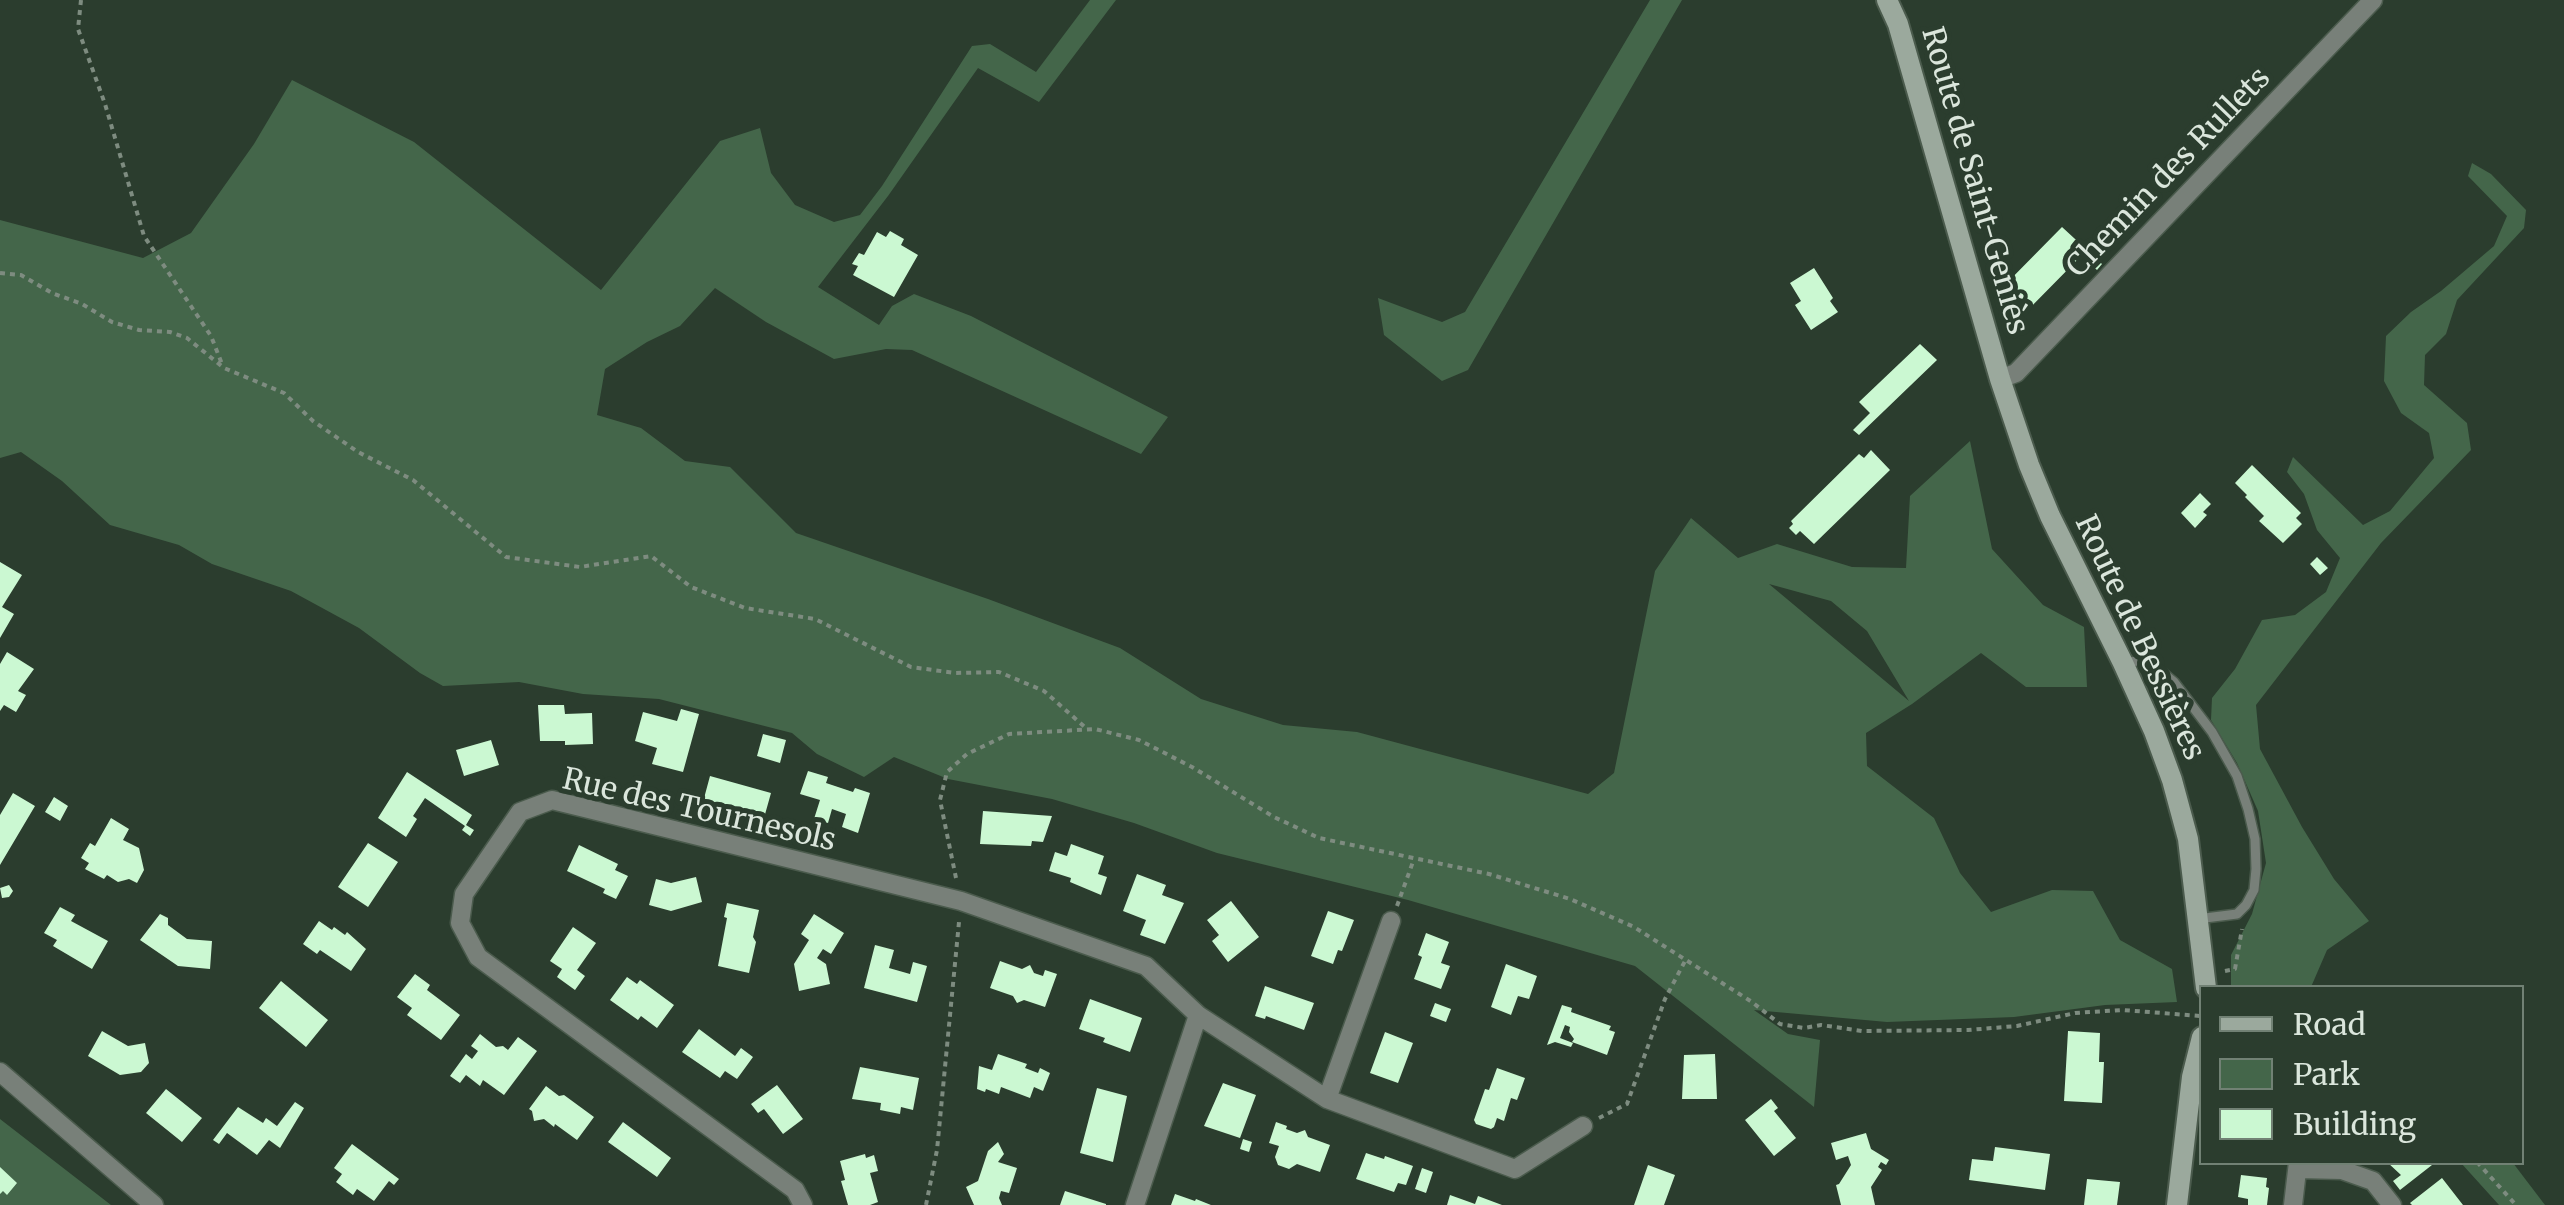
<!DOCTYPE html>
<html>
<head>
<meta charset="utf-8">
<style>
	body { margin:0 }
	#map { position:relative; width:2564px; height:1205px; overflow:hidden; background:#2b3d2e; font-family:Merriweather,serif }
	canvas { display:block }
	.legend { position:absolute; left:2199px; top:985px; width:325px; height:180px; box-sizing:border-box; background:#2b3d2e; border:2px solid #718174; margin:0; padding:12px 18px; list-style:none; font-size:30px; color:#dbe6dc }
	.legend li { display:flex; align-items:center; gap:20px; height:50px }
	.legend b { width:50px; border:2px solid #718174 }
</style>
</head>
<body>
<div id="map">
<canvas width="2564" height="1205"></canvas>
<ul class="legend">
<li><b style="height:12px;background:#9ba99d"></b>Road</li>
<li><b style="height:28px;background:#44664a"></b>Park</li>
<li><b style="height:28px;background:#cbf8d2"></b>Building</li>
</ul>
</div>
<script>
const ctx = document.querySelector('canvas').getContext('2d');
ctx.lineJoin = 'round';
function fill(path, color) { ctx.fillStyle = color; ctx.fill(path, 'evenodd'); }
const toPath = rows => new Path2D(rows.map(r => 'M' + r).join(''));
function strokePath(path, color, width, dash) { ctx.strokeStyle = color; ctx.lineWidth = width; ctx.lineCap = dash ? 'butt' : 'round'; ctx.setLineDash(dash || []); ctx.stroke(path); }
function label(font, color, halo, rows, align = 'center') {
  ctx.font = font + ' Merriweather,serif'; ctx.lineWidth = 10; ctx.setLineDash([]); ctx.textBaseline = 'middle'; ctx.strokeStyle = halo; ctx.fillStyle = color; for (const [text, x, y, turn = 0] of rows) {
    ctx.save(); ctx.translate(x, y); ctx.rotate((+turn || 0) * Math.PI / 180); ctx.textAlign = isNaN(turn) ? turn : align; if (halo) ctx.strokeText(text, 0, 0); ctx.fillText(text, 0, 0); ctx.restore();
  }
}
fill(toPath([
	[1090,0,1116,0,1039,102,978,68,888,196,818,287,879,325,892,306,914,294,971,316,1168,417,1141,454,912,350,886,349,834,359,766,322,715,288,680,326,647,342,605,369,597,415,641,428,685,461,730,467,796,533,988,599,1120,648,1201,699,1283,725,1357,732,1588,794,1614,773,1655,571,1691,518,1738,558,1777,544,1852,567,1906,568,1910,496,1970,441,1992,549,2043,605,2084,627,2087,687,2026,687,1981,653,1912,704,1866,733,1867,766,1934,818,1960,873,1991,912,2052,890,2093,891,2120,940,2172,969,2177,1002,2105,1005,2014,1017,1887,1022,1754,1010,1788,1034,1820,1040,1814,1107,1635,966,1408,900,1217,853,1134,823,1052,799,948,779,894,757,864,777,817,754,792,733,659,699,583,694,519,682,443,686,420,673,359,628,291,591,212,564,179,545,110,525,62,481,21,452,0,458,0,220,143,258,191,233,254,144,292,80,414,142,601,290,720,141,760,128,771,173,795,205,834,222,860,215,882,186,972,46,990,44,1036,72],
	[1769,584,1831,601,1867,631,1909,701],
	[1650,0,1682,0,1468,370,1442,381,1384,335,1378,298,1442,322,1465,312],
	[2472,163,2491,174,2526,210,2524,228,2457,300,2446,334,2425,355,2424,385,2467,423,2471,450,2381,543,2256,705,2260,749,2302,827,2334,879,2369,921,2327,950,2311,987,2231,987,2231,955,2252,914,2266,863,2258,811,2237,763,2211,720,2212,698,2235,669,2262,620,2295,615,2326,592,2340,558,2317,530,2304,494,2287,472,2293,457,2363,525,2390,511,2434,458,2429,433,2401,413,2384,381,2386,336,2411,312,2441,291,2494,246,2507,216,2468,176],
	[0,1119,111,1205,0,1205],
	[2461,1163,2513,1163,2545,1205,2499,1205]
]), '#44664a');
fill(toPath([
	[2062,227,2087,250,2019,319,1997,293],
	[890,231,904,239,901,245,918,255,894,297,853,275,858,266,852,264,859,253,864,255,877,232,886,237],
	[2092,254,2102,264,2097,270,2087,260],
	[1814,268,1833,298,1830,301,1838,312,1811,330,1795,305,1801,301,1790,283],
	[1920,344,1937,360,1859,435,1853,430,1870,413,1859,402],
	[1871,450,1890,470,1814,544,1800,531,1796,535,1789,528,1793,524,1791,521,1859,454,1864,458],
	[2252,465,2301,513,2296,518,2302,524,2283,543,2259,521,2264,516,2245,497,2247,495,2235,483],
	[2200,493,2211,504,2203,512,2207,515,2195,528,2181,513],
	[2317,557,2328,568,2320,575,2310,564],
	[0,562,22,575,2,607,14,614,0,638],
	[7,652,34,669,18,691,26,695,16,712,4,705,0,711,0,664],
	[538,705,564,705,565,714,592,713,593,744,565,745,565,741,540,741],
	[681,709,699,714,683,772,652,764,657,748,635,741,643,712,677,721],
	[763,734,786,740,780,763,757,756],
	[491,740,499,765,464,776,456,750],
	[808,771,828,777,826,783,853,792,855,788,870,793,858,833,842,827,846,814,832,809,828,823,814,819,820,800,800,794],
	[407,772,472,815,466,825,474,830,470,836,462,830,465,826,425,798,413,816,417,819,406,837,378,818],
	[710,776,771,793,764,818,703,802],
	[13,793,35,806,0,865,0,815],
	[54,797,68,806,60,821,45,812],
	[983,811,1052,816,1043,842,1032,841,1031,846,980,844],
	[111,818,129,829,123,840,139,848,144,870,137,883,129,879,118,882,107,875,104,879,85,869,89,863,81,858,90,843,95,846],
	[368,843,398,862,368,907,338,887],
	[1071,844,1104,856,1098,874,1107,877,1101,895,1070,882,1071,878,1049,871,1055,852,1067,856],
	[579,845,618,864,615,870,628,876,616,899,603,893,605,889,567,871],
	[1137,874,1166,885,1162,895,1184,903,1165,944,1140,935,1146,920,1123,911],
	[696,877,702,902,671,911,649,905,656,879,671,883],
	[9,885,13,891,9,897,2,898,0,888],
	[1231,901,1259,937,1228,962,1212,941,1219,935,1207,920],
	[727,903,759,910,753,937,756,942,749,973,718,966,727,918,724,917],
	[60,907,75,915,71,921,108,941,92,969,53,946,57,940,44,933],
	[1328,911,1354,920,1342,951,1338,950,1333,964,1311,956],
	[160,914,168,918,168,925,187,939,212,941,210,969,178,966,140,940],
	[814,914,844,933,831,954,823,949,817,958,826,964,830,984,799,991,794,964,809,940,801,934],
	[319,921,332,930,334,927,345,935,347,932,366,949,351,971,320,950,317,954,303,944],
	[573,927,596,943,577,970,585,976,575,990,557,977,562,969,550,961],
	[1426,933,1449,942,1441,963,1450,966,1441,989,1414,979,1422,957,1418,955],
	[875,945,894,950,889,968,910,974,913,962,927,966,917,1002,864,988],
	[1000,961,1022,969,1030,965,1034,973,1043,976,1045,970,1057,974,1045,1007,1024,1000,1017,1003,1013,996,990,988],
	[1506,964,1537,976,1529,999,1518,996,1511,1015,1491,1007],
	[415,974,430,985,427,990,460,1015,441,1040,407,1015,412,1008,397,997],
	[627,977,637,984,640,980,674,1005,657,1028,641,1016,638,1020,610,1000],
	[281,981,328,1020,306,1047,259,1008],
	[1265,986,1314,1003,1304,1030,1266,1016,1265,1019,1255,1016],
	[1090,999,1142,1018,1130,1052,1103,1042,1105,1038,1079,1029],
	[1435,1003,1451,1009,1446,1022,1430,1016],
	[1562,1005,1572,1008,1571,1012,1611,1026,1609,1030,1615,1032,1607,1055,1572,1042,1574,1039,1569,1032,1570,1027,1565,1025,1560,1038,1573,1043,1571,1047,1555,1042,1547,1045],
	[699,1029,735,1056,741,1048,753,1057,737,1079,725,1071,720,1078,682,1052],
	[102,1031,128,1046,145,1043,149,1063,141,1072,120,1075,88,1056],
	[2068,1031,2100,1033,2099,1062,2104,1062,2102,1103,2064,1101],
	[1385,1032,1413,1043,1398,1083,1370,1073],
	[480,1034,496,1047,503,1046,508,1050,518,1037,537,1051,504,1095,483,1080,480,1086,466,1075,460,1083,450,1076,466,1054,472,1059,478,1051,471,1046],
	[998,1054,1027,1064,1025,1068,1038,1073,1040,1068,1050,1073,1043,1091,1034,1087,1030,1098,1001,1087,999,1094,986,1089,985,1092,977,1089,979,1066,992,1070],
	[1715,1054,1717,1099,1682,1099,1684,1055],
	[860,1067,919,1078,913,1110,901,1107,900,1114,880,1110,881,1103,852,1099],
	[1497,1068,1525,1078,1517,1100,1511,1098,1504,1121,1497,1118,1494,1127,1491,1129,1476,1124,1474,1120,1485,1089,1489,1090],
	[1223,1083,1256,1095,1240,1138,1204,1126],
	[777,1085,803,1119,783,1134,764,1109,758,1113,751,1104],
	[546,1086,559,1096,564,1095,594,1117,577,1140,555,1124,554,1127,544,1119,534,1121,532,1111,529,1109],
	[1097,1088,1127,1096,1113,1162,1080,1153],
	[166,1089,202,1118,182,1142,146,1113],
	[1771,1099,1778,1108,1774,1111,1796,1138,1774,1156,1745,1120],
	[295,1102,304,1108,280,1148,269,1140,257,1155,227,1133,219,1144,213,1140,238,1107,263,1123,266,1118,277,1126],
	[623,1122,671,1158,657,1177,608,1142],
	[1276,1122,1287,1126,1286,1129,1297,1133,1305,1130,1308,1137,1330,1145,1320,1172,1297,1164,1289,1169,1278,1165,1275,1157,1279,1146,1269,1143],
	[1866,1133,1871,1149,1889,1160,1886,1165,1881,1162,1878,1167,1882,1170,1871,1187,1875,1205,1841,1205,1836,1185,1839,1184,1851,1165,1848,1156,1836,1160,1831,1143],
	[1243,1139,1252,1142,1249,1152,1240,1149],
	[998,1142,1004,1154,998,1162,1017,1168,1009,1193,1001,1191,999,1198,1002,1205,974,1205,966,1187,978,1181,988,1151],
	[352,1144,399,1179,394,1185,389,1181,374,1201,357,1189,353,1195,336,1182,342,1174,334,1168],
	[1995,1147,2050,1154,2045,1190,1969,1180,1972,1159,1993,1161],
	[1366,1153,1384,1159,1385,1156,1413,1166,1406,1185,1398,1183,1394,1192,1356,1179],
	[865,1154,866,1158,874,1155,878,1171,870,1173,878,1202,870,1205,848,1205,841,1181,845,1180,840,1161],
	[2387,1162,2429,1162,2432,1165,2400,1190,2393,1181,2401,1175],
	[1648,1165,1675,1175,1664,1205,1634,1205],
	[0,1167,17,1183,7,1195,3,1191,0,1194],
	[1422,1168,1433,1172,1426,1193,1415,1189],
	[2241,1175,2267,1178,2266,1187,2269,1188,2267,1205,2248,1205,2248,1199,2238,1197],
	[2442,1178,2463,1205,2412,1205,2410,1203],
	[2087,1179,2120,1182,2117,1205,2084,1205],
	[1065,1191,1106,1204,1106,1205,1060,1205],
	[1175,1194,1195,1201,1196,1199,1211,1205,1171,1205],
	[1450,1195,1475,1204,1478,1196,1502,1205,1447,1205]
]), '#cbf8d2');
const lane = toPath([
	[2123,663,2137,661,2155,666,2174,682,2212,732,2237,776,2248,809,2255,839,2256,869,2254,890,2246,905,2237,914,2197,919]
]);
const street = toPath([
	[2000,379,2016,373,2373,0],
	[0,1072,154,1205],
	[1327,1099,1391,921],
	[2298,1169,2342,1170,2373,1181,2392,1205],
	[803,1205,795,1190,478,957,460,923,464,894,520,812,552,800,601,812,961,901,1146,966,1198,1015,1327,1099,1515,1169,1583,1126],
	[1135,1205,1198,1015],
	[2293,1205,2298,1162]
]);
const secondary = toPath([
	[1887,0,1898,24,2000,379,2029,465,2050,516,2123,663,2154,731,2172,780,2188,839,2206,988],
	[2177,1205,2192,1077,2202,1037]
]);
strokePath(lane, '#4b5b4d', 12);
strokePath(street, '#4b5b4d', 21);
strokePath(secondary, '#4b5b4d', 24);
strokePath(toPath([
	[81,0,78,29,105,104,144,236,211,336,222,364],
	[0,273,21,275,52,293,82,304,112,322,139,330,170,332,187,338,224,368,284,393,313,421,358,452,413,480,506,557,580,567,651,556,691,587,745,608,815,619,911,667,955,673,999,672,1044,691,1087,729],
	[956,878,940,800,947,772,967,754,1009,734,1095,729,1139,740,1192,767,1274,817,1319,838,1489,874,1570,899,1634,927,1752,1002,1780,1024,1804,1028,1821,1025,1862,1031,1968,1030,2017,1026,2075,1013,2122,1010,2201,1016],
	[1397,906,1414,859],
	[2225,971,2235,969,2242,929],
	[1599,1118,1627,1104,1665,999,1685,961],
	[2477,1162,2516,1205],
	[926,1205,937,1150,959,922]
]), '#7e8c80', 4, [5, 5]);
strokePath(lane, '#788079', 9);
strokePath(street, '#788079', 18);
strokePath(secondary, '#9ba99d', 20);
label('30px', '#dbe6dc', '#2b3d2e', [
	["Chemin des Rullets",2169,173,-46],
	["Route de Saint-Geniès",1974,181,74],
	["Route de Bessières",2139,638,65],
	["Rue des Tournesols",699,811,13]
]);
</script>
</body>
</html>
